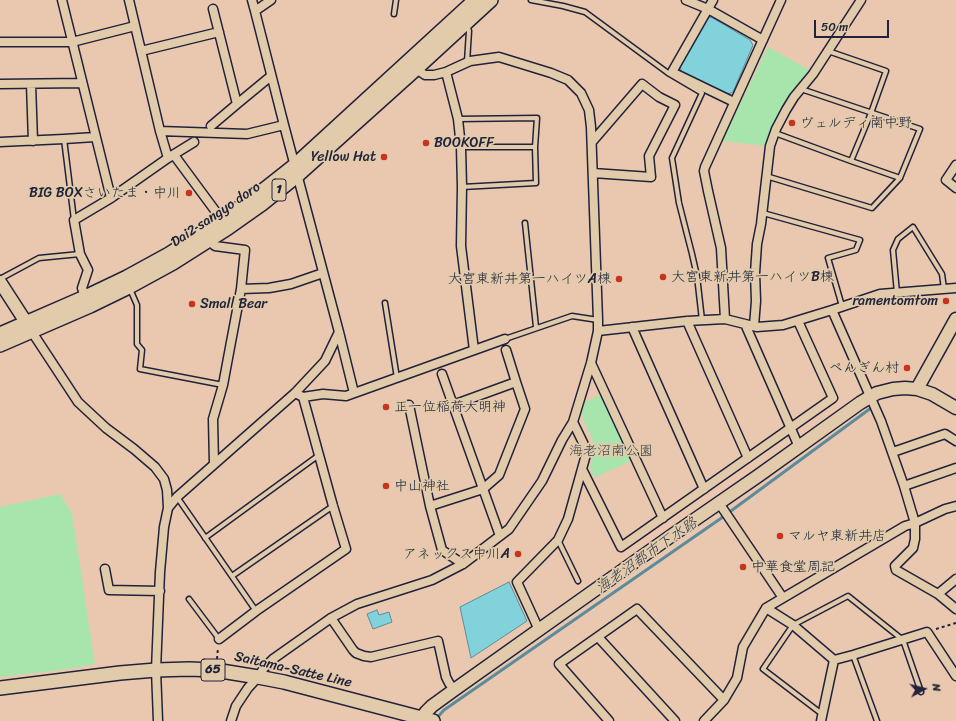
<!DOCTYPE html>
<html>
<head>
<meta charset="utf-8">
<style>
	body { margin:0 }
	#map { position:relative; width:956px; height:721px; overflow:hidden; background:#eac8b0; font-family:Sriracha,sans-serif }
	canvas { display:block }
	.north { position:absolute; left:904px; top:669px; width:40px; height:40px; -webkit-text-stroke:3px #e1cbab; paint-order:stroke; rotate:83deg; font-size:11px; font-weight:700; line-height:16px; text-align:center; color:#22223b }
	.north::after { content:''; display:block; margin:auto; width:14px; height:18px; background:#22223b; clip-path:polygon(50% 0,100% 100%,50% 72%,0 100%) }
	.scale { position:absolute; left:814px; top:20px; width:75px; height:18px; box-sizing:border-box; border:2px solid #22223b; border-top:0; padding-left:5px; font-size:12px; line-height:14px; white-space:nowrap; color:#22223b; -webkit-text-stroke:3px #e1cbab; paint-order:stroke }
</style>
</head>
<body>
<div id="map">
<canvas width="956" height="721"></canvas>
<div class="north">N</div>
<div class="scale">50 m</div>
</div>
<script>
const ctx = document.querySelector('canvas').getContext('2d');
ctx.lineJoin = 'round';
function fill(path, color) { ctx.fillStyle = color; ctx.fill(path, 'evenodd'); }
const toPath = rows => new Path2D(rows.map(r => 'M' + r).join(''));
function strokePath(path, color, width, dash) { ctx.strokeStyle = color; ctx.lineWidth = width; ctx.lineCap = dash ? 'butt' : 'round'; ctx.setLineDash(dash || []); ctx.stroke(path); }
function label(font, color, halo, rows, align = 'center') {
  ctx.font = font + ' Sriracha,"Klee One",sans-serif'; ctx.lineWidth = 3.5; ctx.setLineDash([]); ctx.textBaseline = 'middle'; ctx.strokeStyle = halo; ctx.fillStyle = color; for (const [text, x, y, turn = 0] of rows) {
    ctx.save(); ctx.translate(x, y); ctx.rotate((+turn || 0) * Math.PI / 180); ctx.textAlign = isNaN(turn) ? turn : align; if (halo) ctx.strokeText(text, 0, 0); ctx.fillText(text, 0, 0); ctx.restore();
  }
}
fill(toPath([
	[768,47,811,71,767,146,722,141],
	[603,394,633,460,594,478,590,467,595,446,583,419,582,412,585,402],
	[60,494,72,513,95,664,69,669,0,677,0,507]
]), '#a7e5ad');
const water = toPath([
	[711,17,750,40,753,45,733,92,728,94,682,73,680,67,706,19,711,17],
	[509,582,527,621,471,658,460,607,509,582],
	[377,610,379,615,389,612,392,622,373,629,367,614,377,610]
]);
fill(water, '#82d2dc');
strokePath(water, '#5c8c9c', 1);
strokePath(toPath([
	[435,720,444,710,720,519,871,408]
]), '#5c8c9c', 3);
const lane = toPath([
	[531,0,563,6,585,12,668,73,702,93,672,158,679,203,692,254,697,276,702,320],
	[394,14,396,0],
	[828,51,886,71,871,113,851,161],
	[467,62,469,31,467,25],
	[458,119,537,118,535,147,536,183,462,187],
	[775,133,851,161,900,178,920,129,801,89],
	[64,139,74,220],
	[461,147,535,147],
	[766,176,872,208,900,178],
	[763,213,860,240,856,250,828,258,842,306],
	[525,223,536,327],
	[0,279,39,258,80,254],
	[130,289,137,305,137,344,142,350,140,369,223,385],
	[897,293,893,250,898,239,913,227,942,274,944,289],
	[385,303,397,378],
	[505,339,572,316,598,320],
	[177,497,256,611],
	[205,538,319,455],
	[558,540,578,581],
	[232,576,333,506],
	[189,599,219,639],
	[853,655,877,721],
	[822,714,763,669,793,625,848,596,903,640,921,692]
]);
const street = toPath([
	[62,0,111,198],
	[129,0,160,131,168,158],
	[252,0,255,11],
	[686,0,708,9,763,40],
	[713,0,672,72,734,102],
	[0,42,72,42,135,26],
	[141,51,219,32],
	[446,72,458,119,461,147,462,187,461,246,474,350],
	[0,84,82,83],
	[31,84,33,141],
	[237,104,271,76],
	[211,126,237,104,213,9],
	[160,131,247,134,284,125],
	[0,142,64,139,95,137],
	[592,142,642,84,659,97,675,105,649,156,651,177,593,173],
	[174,155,222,220],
	[956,165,946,180,956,188],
	[209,241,215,246,245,250,241,289,231,342,223,385,213,419,214,464],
	[241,289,269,288,291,284,323,273],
	[85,297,82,288,88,270,80,254,74,220,111,198,168,158,194,142],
	[832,310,881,421,904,486,915,523,915,539,913,548,895,566,896,570,938,594,956,609],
	[725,319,721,248,708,191,704,171,705,167,781,0],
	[687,321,748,458],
	[745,324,799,447],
	[754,326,756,301,755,273,757,244,761,224,770,146,776,129,786,110,794,97,813,74,861,0],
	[632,327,704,489],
	[598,331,687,321,725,319,757,327,783,325,832,310,880,294,956,288],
	[32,332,78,402,106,428,134,449,155,467,164,479,167,490,168,508,164,527,160,572,156,670,158,721],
	[339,332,354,393],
	[591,363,663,518],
	[442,374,453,405,516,382,506,350],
	[303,397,323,394,346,396,505,339],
	[409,405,430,506,442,550,463,564],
	[453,405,500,536],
	[893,452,945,434,956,441],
	[582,469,621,547,833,398,798,321],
	[904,486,956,468],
	[719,503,783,598],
	[430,506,483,489,499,475,525,409,516,382],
	[168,508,177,497,295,393,325,361,339,332,284,125,255,11,271,0],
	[105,569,109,590,160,591],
	[938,594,956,579],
	[766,608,793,625,834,660],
	[331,618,353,650,356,653,364,656,371,657,438,641,446,677,449,683,454,690],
	[539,630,517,582,558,540,568,519,587,451,573,422],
	[598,637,675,721],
	[219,639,256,611,346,549,333,506,303,397,295,393],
	[231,721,236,706,248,688,258,677,264,668,273,659,331,618,357,604,432,580,463,564,509,529,542,481,562,440,573,422,591,363,598,331,598,320,591,127,589,110,581,93,568,80,551,73,499,57,470,61,446,72,434,75,425,75,416,69],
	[609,721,559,664,637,609,724,700],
	[704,721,724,700,737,678,743,647,766,608,905,526,915,523,945,509,956,506],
	[821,721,834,660,853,655,927,632,956,676]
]);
const secondary = toPath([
	[0,282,31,330],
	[917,389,956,319],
	[422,718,426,712,432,706,454,690,671,536,758,476,860,403,870,397,877,393,893,389,905,388,917,389,932,394,956,408]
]);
const primary = toPath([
	[0,334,85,297,127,277,169,254,222,220,257,195,295,165,475,0],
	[0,345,90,306,129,287,173,263,228,228,262,204,298,175,416,69,491,0],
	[0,688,120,673,156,670,189,669,215,670,258,677,284,682,433,721]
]);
strokePath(lane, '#22223b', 7);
strokePath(street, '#22223b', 11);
strokePath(secondary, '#22223b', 15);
strokePath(primary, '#22223b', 16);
strokePath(toPath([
	[936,629,956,623],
	[217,659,218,648]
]), '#22223b', 2, [3, 3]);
strokePath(lane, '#e1cbab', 4);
strokePath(street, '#e1cbab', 8);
strokePath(secondary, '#e1cbab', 12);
strokePath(primary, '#e1cbab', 13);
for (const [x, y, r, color] of [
	[792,123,4,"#c8321e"],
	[426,143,4,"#c8321e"],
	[384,157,4,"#c8321e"],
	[189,193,4,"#c8321e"],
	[663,277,4,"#c8321e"],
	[619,279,4,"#c8321e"],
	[946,301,4,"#c8321e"],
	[192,304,4,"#c8321e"],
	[907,368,4,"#c8321e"],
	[386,407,4,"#c8321e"],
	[386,486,4,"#c8321e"],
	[780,536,4,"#c8321e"],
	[518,554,4,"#c8321e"],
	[743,567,4,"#c8321e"]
]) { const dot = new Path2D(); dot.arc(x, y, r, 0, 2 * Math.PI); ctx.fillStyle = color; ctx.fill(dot); strokePath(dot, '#e1cbab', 1.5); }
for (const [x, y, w] of [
	[279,190,14],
	[213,670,24]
]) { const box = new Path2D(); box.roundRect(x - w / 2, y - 11, w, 22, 3); ctx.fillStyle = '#e1cbab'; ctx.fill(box); strokePath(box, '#22223b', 1); }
label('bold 13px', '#22223b', null, [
	["1",279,190],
	["65",213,670]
]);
label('14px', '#22223b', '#e1cbab', [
	["ヴェルディ南中野",800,123],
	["BOOKOFF",434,143],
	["Yellow Hat",376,157,"right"],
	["BIG BOXさいたま・中川",181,193,"right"],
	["大宮東新井第一ハイツB棟",671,277],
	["大宮東新井第一ハイツA棟",611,279,"right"],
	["ramentomtom",938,301,"right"],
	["Small Bear",200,304],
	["ぺんぎん村",899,368,"right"],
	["正一位稲荷大明神",394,407],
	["中山神社",394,486],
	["マルヤ東新井店",788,536],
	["アネックス中川A",510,554,"right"],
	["中華食堂周記",751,567]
], 'left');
label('14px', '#22223b', '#e1cbab', [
	["Dai2 sangyo doro",216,215,-34],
	["Saitama-Satte Line",293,670,13]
]);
label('14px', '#363f4c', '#e1cbab', [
	["海老沼南公園",611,451]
]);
label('italic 15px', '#303c53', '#e1cbab', [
	["海老沼都市下水路",647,556,-35]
]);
</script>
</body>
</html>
